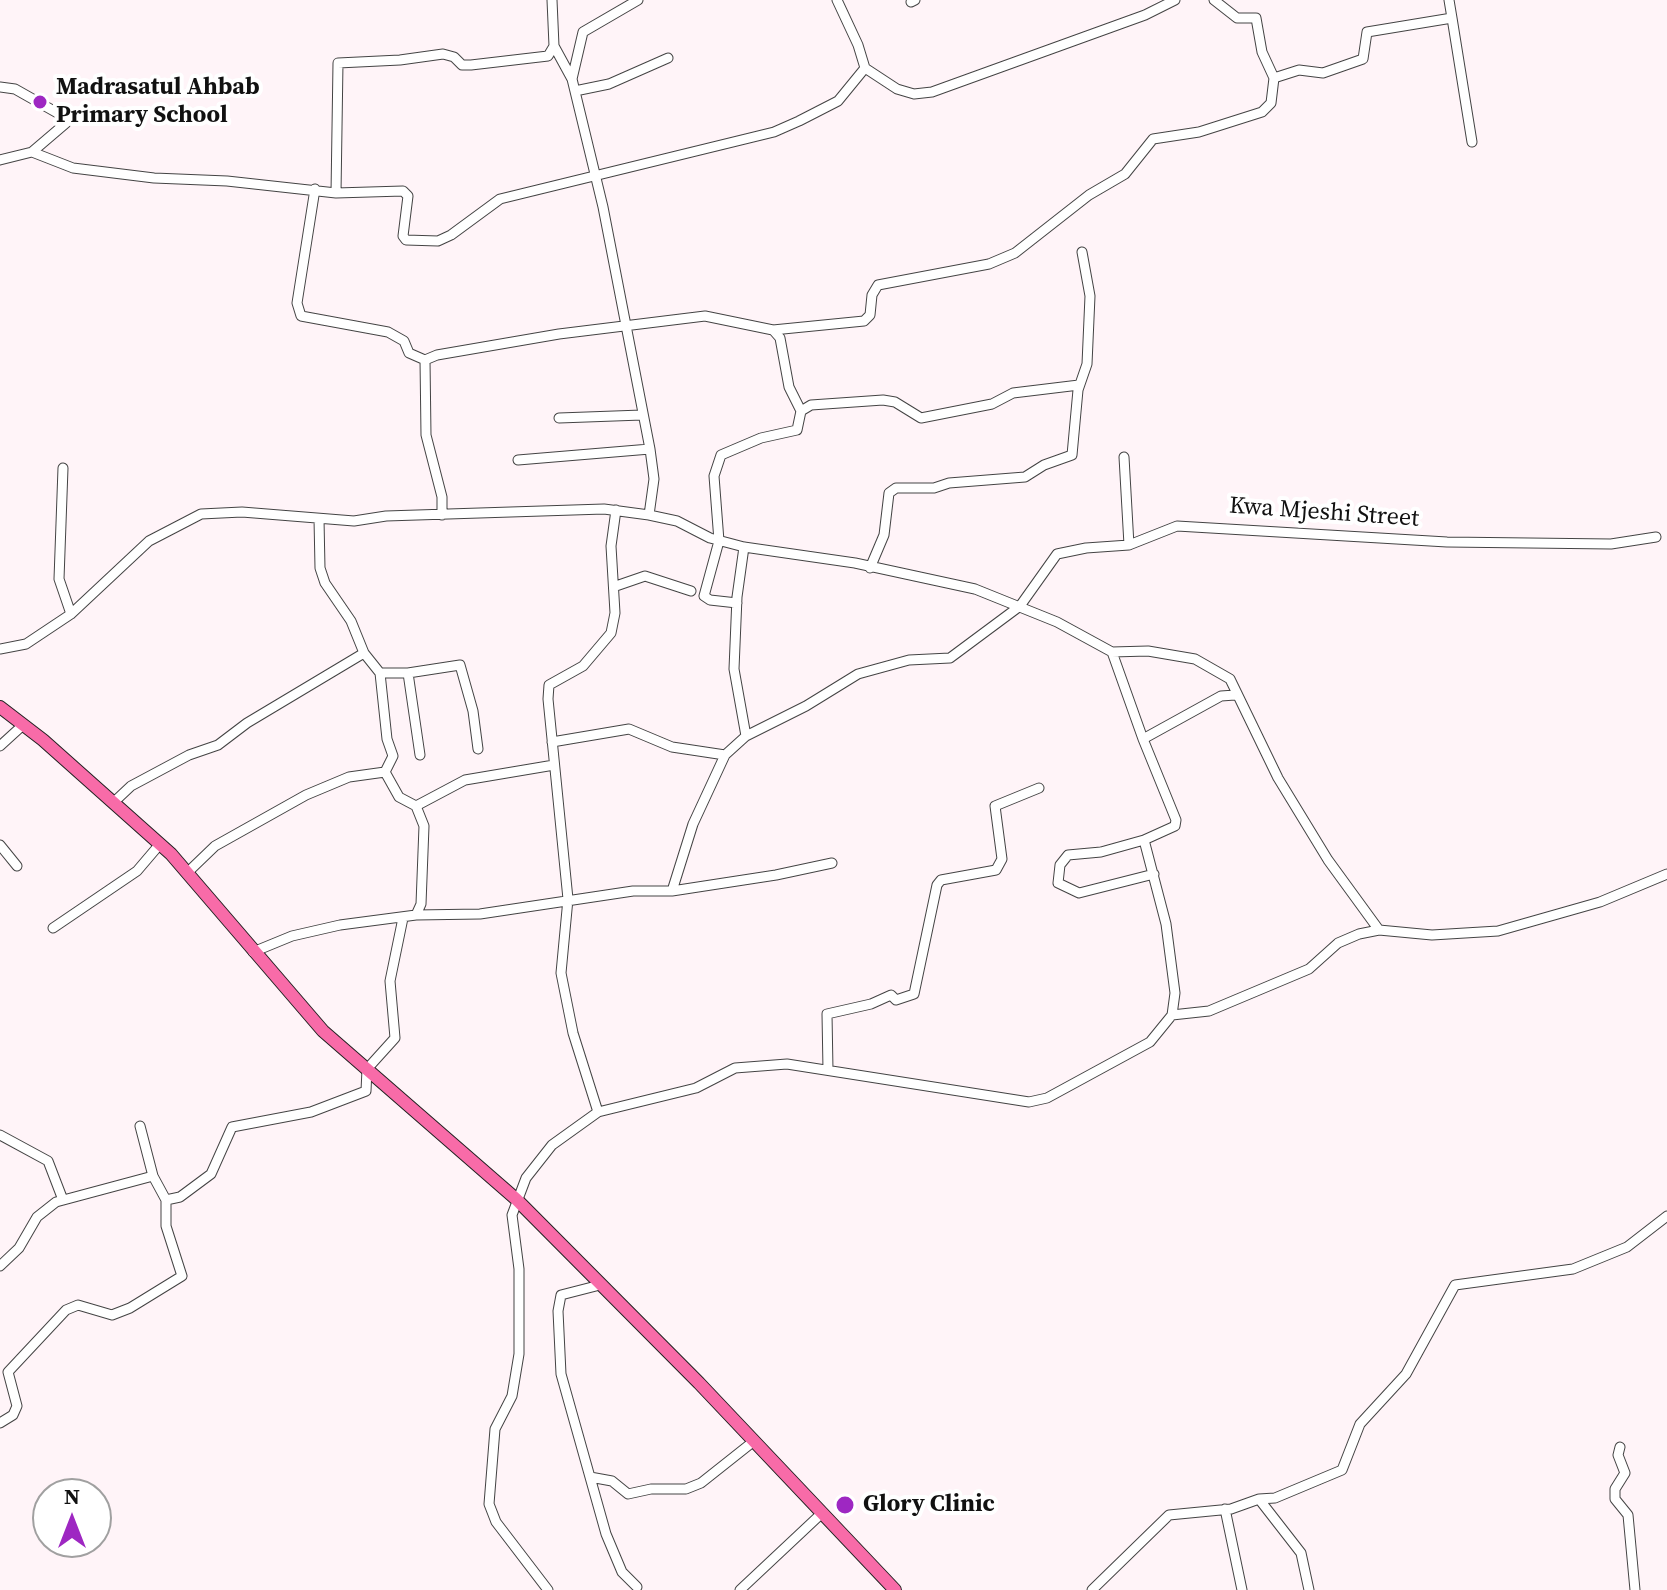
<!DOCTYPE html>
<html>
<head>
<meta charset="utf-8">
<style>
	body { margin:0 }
	#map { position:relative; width:1667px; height:1590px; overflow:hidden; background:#fff4f8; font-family:"Source Serif 4",serif }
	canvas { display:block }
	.north { position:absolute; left:32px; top:1478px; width:80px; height:80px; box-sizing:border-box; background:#fff; border:2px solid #a0a0a0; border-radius:50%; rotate:0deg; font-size:22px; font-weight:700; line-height:32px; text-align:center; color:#111 }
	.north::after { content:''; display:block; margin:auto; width:28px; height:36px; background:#9e27c2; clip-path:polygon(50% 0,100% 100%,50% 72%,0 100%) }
</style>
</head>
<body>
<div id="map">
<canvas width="1667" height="1590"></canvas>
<div class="north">N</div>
</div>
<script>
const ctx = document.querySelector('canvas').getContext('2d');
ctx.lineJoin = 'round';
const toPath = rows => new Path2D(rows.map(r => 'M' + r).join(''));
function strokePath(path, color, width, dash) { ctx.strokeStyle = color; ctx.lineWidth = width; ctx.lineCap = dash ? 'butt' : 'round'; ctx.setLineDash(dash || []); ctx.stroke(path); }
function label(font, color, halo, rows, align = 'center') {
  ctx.font = font + ' "Source Serif 4",serif'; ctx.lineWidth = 8; ctx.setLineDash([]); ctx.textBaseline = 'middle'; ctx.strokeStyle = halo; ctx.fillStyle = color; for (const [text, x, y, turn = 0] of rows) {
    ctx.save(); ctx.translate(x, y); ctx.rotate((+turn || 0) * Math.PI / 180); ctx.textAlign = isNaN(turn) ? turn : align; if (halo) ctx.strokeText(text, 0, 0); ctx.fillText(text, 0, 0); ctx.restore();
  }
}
const minor = toPath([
	[552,0,554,46,572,79,603,207,650,449,654,479,649,515],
	[837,0,858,45,865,68,897,89,914,94,932,92,1145,15,1175,0],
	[1214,0,1237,18,1256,18,1262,52,1274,78],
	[911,2,915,0],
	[1452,18,1472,142],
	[572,79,583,32,638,0],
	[0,87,15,89,61,115,66,123,32,152],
	[575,91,609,84,668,58],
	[0,160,32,152,73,168,154,178,227,181,336,193,403,191,408,196,403,236,406,240,438,241,451,235,500,199,774,132,799,121,838,101,865,68],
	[315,189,297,303,301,316,388,332,404,341,409,353,425,360,437,355,559,334,705,316,773,330,780,338,789,387,801,411],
	[336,193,338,63,400,60,443,54,454,57,462,65,471,65,548,56,554,46],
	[773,330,864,321,870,315,872,295,878,285,989,264,1015,253,1089,195,1125,174,1153,139,1199,132,1262,112,1271,103,1274,78,1299,70,1323,73,1363,59,1367,32,1452,18,1449,0],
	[425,360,426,435,442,497,442,515],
	[559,418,642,415],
	[1124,457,1129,545],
	[518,460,650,449],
	[63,468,59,579,71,614],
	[319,519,320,568,325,583,351,621,364,653,380,673,408,673,420,755],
	[744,547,737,597,734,669,746,736],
	[870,568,884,535,889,493,896,488,934,488,949,483,1025,477,1044,465,1072,455,1078,390,1087,364,1090,296,1082,252],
	[616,586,645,576,691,591],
	[737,603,710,600,704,596,719,541,714,476,721,455,761,438,797,430,801,411,811,405,883,400,895,402,921,418,992,404,1013,393,1079,385],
	[0,649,26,644,71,614,149,541,201,514,242,512,354,521,386,516,604,509,649,515,677,521,710,538,744,547,855,563,975,589,1057,622,1112,652,1148,651,1195,659,1230,679,1278,778,1328,860,1379,930],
	[1112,652,1143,739],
	[380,673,387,739,393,756,385,772],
	[408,673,460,665,473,711,478,749],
	[552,742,629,729,672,747,725,755,746,736,806,706,858,674,909,660,950,658,1020,606,1057,554,1086,548,1129,545,1177,526,1447,542,1611,544,1656,537],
	[0,746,23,725],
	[114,802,131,786,189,755,218,745,247,723,364,653],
	[1144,840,1101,852,1068,855,1060,865,1058,883,1079,893,1154,874],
	[0,845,17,866],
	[188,872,215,846,306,795,349,777,385,772,399,797,416,806],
	[672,891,693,824,725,755],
	[416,915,421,904,424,826,416,806,465,780,554,765],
	[53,928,137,871,160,844],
	[253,952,292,936,340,925,416,915,480,914,633,891,672,891,776,875,832,863],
	[1172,1015,1209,1011,1309,969,1338,943,1359,934,1379,930,1432,935,1498,931,1600,902,1667,874],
	[828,1070,827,1014,871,1004,891,995,896,1000,914,994,937,885,941,880,996,870,1002,859,995,806,1039,788],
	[598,1112,573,1033,561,973,568,899,548,699,549,685,583,666,611,633,615,613,611,546,616,510],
	[140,1126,153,1176],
	[0,1135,48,1161,63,1200],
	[0,1266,19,1248,37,1217,56,1202,153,1176,166,1200],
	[600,1285,561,1295,558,1311,561,1374,606,1534,622,1572,637,1587],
	[0,1423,13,1415,17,1406,8,1372,66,1310,78,1305,112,1315,130,1308,182,1276,166,1226,166,1200,180,1197,211,1174,232,1127,311,1112,366,1091,367,1069,395,1038,390,981,403,918],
	[1620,1447,1618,1455,1625,1473,1615,1489,1615,1499,1628,1515,1635,1590],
	[590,1477,612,1481,628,1494,651,1489,686,1489,701,1483,754,1441],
	[1259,1499,1301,1553,1309,1590],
	[1225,1509,1242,1590],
	[548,1590,496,1522,489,1504,495,1429,512,1396,519,1354,519,1269,512,1215,526,1178,552,1145,598,1112,696,1088,735,1068,787,1064,1029,1102,1047,1098,1150,1042,1172,1015,1175,993,1166,924,1144,840,1175,826,1176,820,1143,739,1221,696,1235,695],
	[740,1590,821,1514],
	[1092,1590,1169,1515,1231,1509,1259,1499,1275,1498,1342,1470,1360,1424,1406,1374,1455,1285,1573,1269,1627,1247,1667,1216]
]);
const major = toPath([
	[0,707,43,740,171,854,323,1031,516,1199,699,1383,895,1590]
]);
strokePath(minor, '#444', 11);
strokePath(major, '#222', 14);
strokePath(minor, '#fff', 9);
strokePath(major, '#f86ba8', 12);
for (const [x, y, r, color] of [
	[40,102,8,"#9e27c2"],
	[845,1505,10,"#9e27c2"]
]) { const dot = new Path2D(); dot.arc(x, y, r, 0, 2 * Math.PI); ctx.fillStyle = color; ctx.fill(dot); strokePath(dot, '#fff', 3); }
label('bold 24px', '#111', '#fff', [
	["Madrasatul Ahbab",56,88],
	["Primary School",56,116],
	["Glory Clinic",863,1505]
], 'left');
label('24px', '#111', '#fff', [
	["Kwa Mjeshi Street",1324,513,4]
]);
</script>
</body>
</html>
